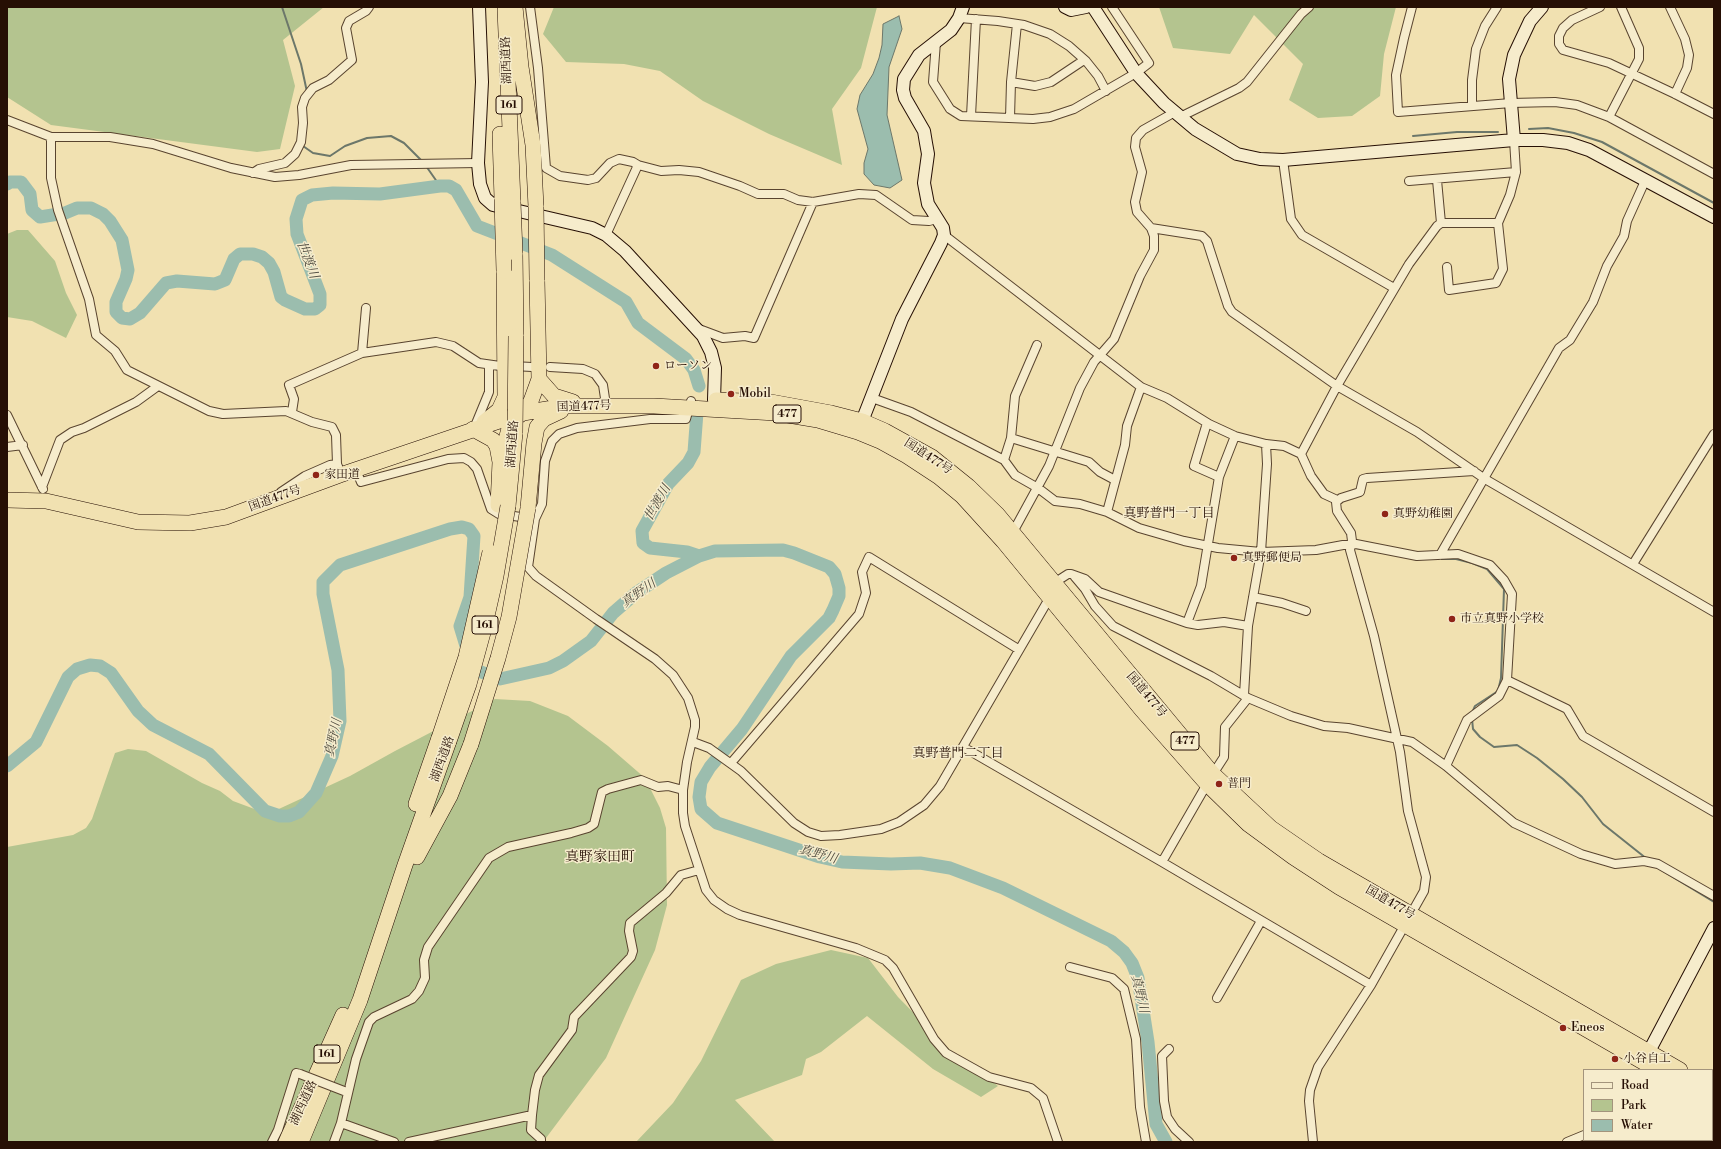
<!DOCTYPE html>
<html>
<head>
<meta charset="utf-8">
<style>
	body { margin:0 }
	#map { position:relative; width:1721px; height:1149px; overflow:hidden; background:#f1e1b1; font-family:"Libre Bodoni",serif }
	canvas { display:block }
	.frame { position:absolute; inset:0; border:8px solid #260f04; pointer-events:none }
	.legend { position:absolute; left:1583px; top:1069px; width:130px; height:72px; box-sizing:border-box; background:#f6eccc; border:1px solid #a3947c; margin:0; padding:5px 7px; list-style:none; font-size:12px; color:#260f04 }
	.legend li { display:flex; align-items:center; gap:8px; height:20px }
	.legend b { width:20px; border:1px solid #a3947c }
</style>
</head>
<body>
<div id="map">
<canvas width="1721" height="1149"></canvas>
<div class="frame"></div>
<ul class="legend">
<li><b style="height:5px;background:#f6eccc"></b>Road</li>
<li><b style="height:11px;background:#b4c48f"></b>Park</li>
<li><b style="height:11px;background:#9bbdae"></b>Water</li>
</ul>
</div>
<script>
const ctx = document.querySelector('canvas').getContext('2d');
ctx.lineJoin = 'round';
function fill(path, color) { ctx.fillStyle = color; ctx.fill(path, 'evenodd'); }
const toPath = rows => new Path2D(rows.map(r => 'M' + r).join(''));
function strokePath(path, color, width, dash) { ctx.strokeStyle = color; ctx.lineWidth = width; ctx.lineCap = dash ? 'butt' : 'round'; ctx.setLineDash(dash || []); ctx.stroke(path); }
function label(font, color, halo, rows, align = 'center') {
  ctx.font = font + ' "Libre Bodoni","Noto Serif JP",serif'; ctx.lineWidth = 3; ctx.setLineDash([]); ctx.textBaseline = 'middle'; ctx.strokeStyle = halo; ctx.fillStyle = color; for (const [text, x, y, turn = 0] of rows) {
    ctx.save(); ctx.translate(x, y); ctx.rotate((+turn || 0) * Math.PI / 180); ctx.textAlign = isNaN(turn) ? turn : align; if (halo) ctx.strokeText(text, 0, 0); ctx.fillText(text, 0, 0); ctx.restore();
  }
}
fill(toPath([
	[7,7,324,7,283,40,295,86,280,149,257,152,51,125,7,97],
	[554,7,877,7,861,68,832,109,842,165,769,134,703,101,660,71,624,64,566,62,543,34],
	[1159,7,1396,7,1384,54,1380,96,1352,116,1318,118,1289,100,1303,64,1254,15,1230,54,1173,48],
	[17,230,28,230,55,261,66,293,77,315,66,338,32,321,7,317,7,234],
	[495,699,530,701,568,716,608,746,645,778,660,808,666,828,667,905,655,950,606,1058,543,1142,7,1142,7,847,73,835,86,828,92,819,115,753,128,749,146,751,202,783,220,791,233,801,268,814,350,776,395,751],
	[831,950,868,958,898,997,949,1049,998,1086,981,1097,933,1069,867,1016,821,1052,806,1059,802,1075,735,1100,775,1142,636,1142,673,1103,701,1061,741,980,776,964]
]), '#b4c48f');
const water = toPath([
	[899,16,902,29,889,67,887,115,902,180,890,188,874,185,864,174,864,163,868,149,857,109,860,95,873,74,879,58,882,45,883,24,899,16]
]);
fill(water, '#9bbdae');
strokePath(water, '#6c776a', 1);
strokePath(toPath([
	[282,7,301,64,307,92],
	[1529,129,1548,128,1574,133,1602,142,1714,203],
	[1413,136,1457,132,1498,132],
	[303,146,313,153,330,156,345,146,367,138,391,136,404,143,423,162],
	[426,166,440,186],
	[1355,548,1363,549],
	[1415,559,1456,559,1472,563,1487,569,1504,589,1501,678,1498,691,1475,706,1472,713],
	[1472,719,1473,729,1480,737,1494,747,1517,745,1537,758,1563,779,1582,797,1603,824,1647,859],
	[1653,865,1714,902]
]), '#6c776a', 2);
strokePath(toPath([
	[7,184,10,182,21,182,30,194,32,210,40,217,65,213,77,208,91,208,103,214,110,221,122,240,128,270,126,279,116,302,116,312,122,318,130,319,140,313,166,283,177,281,215,284,225,280,234,259,240,254,253,254,262,257,269,263,274,272,281,297,285,300,305,309,315,309,320,305,320,294,297,234,296,219,302,200,312,195,333,193,380,194,440,186,449,186,456,190,477,226,552,255,626,302,638,323,686,359,694,370,699,386],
	[697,412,694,452,688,463,668,484,642,531,643,543,650,548,687,552,699,556],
	[7,766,36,742,68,677,77,669,90,665,100,666,111,673,138,711,153,725,209,754,265,811,280,816,289,816,299,812,316,793,332,756,340,721,338,670,323,594,323,582,340,565,450,529,462,527,469,529,474,536,470,597,460,626,473,669,500,679,549,668,563,661,591,641,613,613,636,593,666,573,699,556,715,551,783,550,794,553,829,567,835,574,839,588,839,596,833,610,829,618,791,656,742,729,710,767,701,782,699,797,701,809,717,823,820,857,842,862,891,864,920,863,950,868,1003,888,1111,941,1124,952,1132,963,1138,978,1148,1042,1156,1124,1166,1142]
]), '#9bbdae', 13);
const street = toPath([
	[530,7,538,68,546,168,560,176,588,180,596,178,610,163,619,159,633,162,638,165],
	[1412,7,1404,38,1396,75,1398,112,1511,103,1555,102,1577,105,1609,117,1714,174],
	[1600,7,1572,20,1563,28,1559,36,1559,44,1563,50,1609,63,1675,94,1714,114],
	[1670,7,1685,39,1689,55,1687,68,1675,94],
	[959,18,998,21,1024,25,1050,34,1069,46,1086,61,1098,76,1106,91],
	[936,42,933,82,950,109,961,116,1033,119,1050,117,1074,109,1136,73,1149,63,1112,7],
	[1011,82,1035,86,1051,82,1084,60],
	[1472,106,1472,80,1476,49,1485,26,1497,7],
	[971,116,976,19],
	[1180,117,1239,88,1247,82,1301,14,1309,7],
	[1609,117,1639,59,1639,48,1621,7],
	[1010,118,1011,82,1017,24],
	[7,120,51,137,110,137,153,144,231,168,275,177,299,175,351,165,478,163],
	[51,137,51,178,58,210,89,299,96,335,115,351,127,370,209,411,223,414,286,411,312,422,332,427,336,435,337,464],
	[1283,160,1291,219,1302,235,1394,288],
	[253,173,259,169,285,163,295,154,301,142,303,123,302,107,305,98,313,88,329,80,352,60,346,28,349,21,366,11,369,7],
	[1437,180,1441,223,1498,223,1510,195,1516,172,1514,140],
	[1409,181,1516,172],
	[1151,228,1202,236,1207,241,1228,306,1232,312,1337,386,1417,432,1485,479,1714,612],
	[606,235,638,165,661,171,679,170,699,172,740,186,758,194,784,194,798,200,813,202,859,194,876,195,912,220,929,221,937,219],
	[944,235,1141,387,1167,398,1209,424,1235,436,1266,444,1284,446,1301,454,1311,476,1324,494,1337,500],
	[1447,267,1449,290,1496,283,1503,269,1498,223],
	[699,329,723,338,745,336,754,338,813,202],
	[362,353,366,308],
	[513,366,532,367],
	[550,367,583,369,595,374,603,385,606,405],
	[872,398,911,412,1004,460,1015,475,1038,488,1055,501,1080,504,1107,512,1139,528,1184,541,1218,548,1261,552,1316,550,1343,545,1356,544,1417,556,1458,554,1490,565,1504,580,1512,594,1507,680,1499,696,1467,720,1446,766],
	[691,401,686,419,650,419,577,428,559,434,552,441,545,461,542,504,535,519,528,567,536,576,596,619,655,659,673,675,688,698,695,720,695,727,687,762,683,790,683,813,685,826,706,890,714,900,727,909,740,915,856,948,885,960,893,968,934,1039,946,1053,989,1077,1031,1088,1043,1098,1058,1142],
	[292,412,294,399,289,385,362,353,436,342,453,346,479,363,500,366],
	[7,415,43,489],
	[1207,423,1194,466,1219,477],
	[475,426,489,392,489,366],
	[1011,438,1089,462,1100,472,1115,480],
	[7,447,23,445],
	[1301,454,1337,386,1409,264,1437,226,1441,223],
	[1004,460,1011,438,1015,396,1037,345],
	[356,470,361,482,448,459,464,458,471,462,477,469,491,509,499,514,528,518],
	[42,487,60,440,72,432,84,428,136,402,158,386],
	[281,492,305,476,330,465,337,464,339,469],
	[1107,512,1125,445,1127,426,1141,387],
	[1013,532,1049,466,1080,388,1094,362,1114,339,1140,276,1154,250,1154,236,1151,228,1137,212,1135,202,1142,172,1135,147,1136,138,1143,130,1175,112],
	[1440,555,1559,348,1570,340,1593,302,1607,266,1624,236,1627,221,1645,181],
	[1633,564,1714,434],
	[1074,576,1085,589,1095,606,1113,626,1211,676,1248,698,1291,716,1324,726,1348,728,1412,742,1446,766,1514,823,1581,854,1615,864,1644,861,1658,864,1714,896],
	[1253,597,1282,603,1306,611],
	[1187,623,1198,625,1224,622,1248,626],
	[1507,680,1567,709,1583,736,1714,812],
	[1244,695,1248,626,1261,552,1267,464,1266,444],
	[693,742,709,748,741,771,794,823,808,832,821,836,840,835,881,829,899,822,924,805,940,786,1050,597,1054,583,1068,574,1071,574,1085,579,1099,592,1187,623,1201,586,1219,477,1235,436],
	[963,747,1162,862,1371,985],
	[731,763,859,614,866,593,862,572,869,557,1018,649],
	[1213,774,1224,757,1225,727,1248,698],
	[1162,862,1207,784],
	[1070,967,1112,978,1124,989,1136,1039,1140,1107,1146,1142],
	[1217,998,1261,921],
	[1169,1049,1162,1056,1164,1101,1167,1117,1175,1129,1189,1142],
	[532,1115,531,1130,541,1139,541,1142],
	[272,1142,278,1130,296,1073,300,1074],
	[334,1142,341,1123],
	[394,1142,341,1123,356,1059,369,1022,374,1017,412,999,419,991,425,978,424,960,428,947,489,858,508,847,571,833,588,828,594,824,602,792,608,789,641,780,658,787,668,786,683,790],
	[409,1142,532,1115,535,1090,539,1075,572,1030,574,1017,631,957,633,951,629,931,630,923,666,893,681,875,699,870],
	[1313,1142,1309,1101,1310,1090,1318,1067,1371,985,1424,891,1426,877,1408,811,1400,752,1374,636,1350,550,1352,541,1351,533,1337,511,1336,502,1341,498,1360,492,1363,479,1367,478,1474,471],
	[1567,1142,1584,1135]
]);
const secondary = toPath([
	[479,7,482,82,478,163,480,184,485,198,493,205,592,228,606,235,625,251,703,336,711,352,715,368,714,400],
	[1065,7,1071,10,1086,7],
	[1093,7,1136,73,1164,103,1195,129,1237,154,1260,159,1283,160,1514,140,1543,140,1568,143,1589,150,1714,217],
	[1514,140,1509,79,1514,55,1530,21,1542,7],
	[859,429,902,319,941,243,944,235,943,228,928,204,924,183,928,154,926,143,924,131,905,98,903,90,904,79,919,55,951,30,959,18,963,7],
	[1645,1059,1714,928]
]);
const highway = toPath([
	[515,7,521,67,533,145,536,207],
	[505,9,513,202],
	[500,134,502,199],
	[515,253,516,336],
	[539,379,554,396,573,402],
	[716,400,771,402,831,413,862,421,885,431,932,457,968,486,998,515,1213,774,1271,828,1319,861,1680,1070],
	[484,422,499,410,505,397,504,271],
	[473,429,493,440,497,446,500,462,498,505],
	[500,462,510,425,512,420,523,413,531,401,539,379,537,280],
	[7,500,46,501,138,522,190,523,226,517,340,475,523,413,565,406,654,406,776,413,818,420,858,432,880,441,907,456,939,477,962,496,1003,541,1141,709,1207,784,1248,824,1293,857,1339,887,1657,1070],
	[508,506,515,433],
	[528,508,534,443,537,427,544,419,561,411],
	[416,804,439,738],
	[417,857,450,796,471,744],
	[1712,1088,1714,1089],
	[1712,1102,1714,1104],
	[286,1142,343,1015],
	[301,1142,360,1000,405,865,449,741]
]);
strokePath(street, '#59442f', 10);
strokePath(secondary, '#260f04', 14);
strokePath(highway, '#260f04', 16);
strokePath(street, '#f6eccc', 8);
strokePath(secondary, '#f6eccc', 12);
strokePath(highway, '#f1e1b1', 15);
const streetBridge = toPath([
	[300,1074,344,1091]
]);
const highwayBridge = toPath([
	[502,199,504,271],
	[513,202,515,253],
	[536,207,537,280],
	[515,433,516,336],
	[439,738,466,657,490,552],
	[449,741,469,684,484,629,496,576,508,506],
	[471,744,498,658,509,617,528,508]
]);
strokePath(streetBridge, '#59442f', 10, []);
strokePath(highwayBridge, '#260f04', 16, []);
strokePath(streetBridge, '#f6eccc', 8);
strokePath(highwayBridge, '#f1e1b1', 15);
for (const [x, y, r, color] of [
	[656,366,4,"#8f2418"],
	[731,394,4,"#8f2418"],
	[316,475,4,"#8f2418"],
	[1385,514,4,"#8f2418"],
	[1234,558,4,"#8f2418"],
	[1452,619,4,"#8f2418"],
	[1219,784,4,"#8f2418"],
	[1563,1028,4,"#8f2418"],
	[1615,1059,4,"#8f2418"]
]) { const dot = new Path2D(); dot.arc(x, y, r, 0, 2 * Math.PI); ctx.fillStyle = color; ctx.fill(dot); strokePath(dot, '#f6eccc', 1.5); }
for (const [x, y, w] of [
	[509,105,26],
	[787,414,28],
	[485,625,26],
	[1185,741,28],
	[327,1054,26]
]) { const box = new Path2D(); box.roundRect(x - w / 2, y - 9, w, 18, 3); ctx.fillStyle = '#f6eccc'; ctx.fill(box); strokePath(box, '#260f04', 1); }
label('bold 11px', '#260f04', null, [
	["161",509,105],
	["477",787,414],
	["161",485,625],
	["477",1185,741],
	["161",327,1054]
]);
label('12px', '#260f04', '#f6eccc', [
	["湖西道路",507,60,-92],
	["国道477号",584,407,-2],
	["湖西道路",513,444,-86],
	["国道477号",928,457,33],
	["国道477号",275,499,-20],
	["国道477号",1146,695,50],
	["湖西道路",443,759,-70],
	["国道477号",1390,903,30],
	["湖西道路",304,1103,-65]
]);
label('12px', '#260f04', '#f6eccc', [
	["ローソン",664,366],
	["Mobil",739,394],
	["家田道",324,475],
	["真野幼稚園",1393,514],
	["真野郵便局",1242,558],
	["市立真野小学校",1460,619],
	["普門",1227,784],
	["Eneos",1571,1028],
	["小谷自工",1623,1059]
], 'left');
label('italic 13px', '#4f4c40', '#f6eccc', [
	["世渡川",307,260,69],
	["世渡川",658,503,-60],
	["真野川",639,594,-35],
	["真野川",334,738,-78],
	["真野川",818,855,15],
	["真野川",1139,994,77]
]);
label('13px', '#260f04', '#f6eccc', [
	["真野普門一丁目",1169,514],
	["真野普門二丁目",958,754]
]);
label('14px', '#260f04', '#f6eccc', [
	["真野家田町",600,858]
]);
</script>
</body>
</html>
